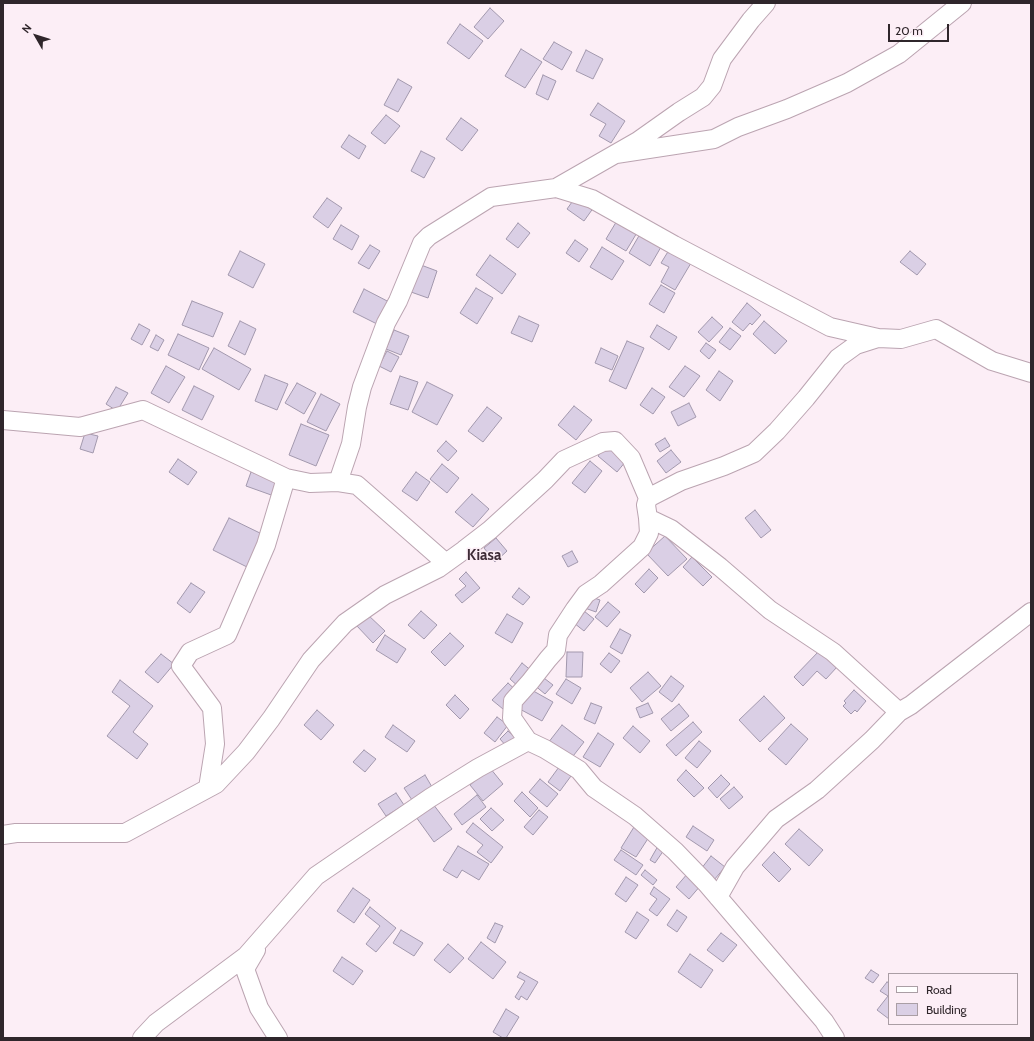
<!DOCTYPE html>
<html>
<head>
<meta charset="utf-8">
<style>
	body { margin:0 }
	#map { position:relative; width:1034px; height:1041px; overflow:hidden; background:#fceef6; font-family:Cabin,sans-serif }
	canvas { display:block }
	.frame { position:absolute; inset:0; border:4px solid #2f262b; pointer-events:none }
	.legend { position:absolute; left:888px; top:973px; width:130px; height:52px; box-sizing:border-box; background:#fceef6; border:1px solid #aa9ea5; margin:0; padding:5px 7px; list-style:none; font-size:12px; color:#2f262b }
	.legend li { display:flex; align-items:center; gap:8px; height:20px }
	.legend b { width:20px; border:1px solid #aa9ea5 }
	.north { position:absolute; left:16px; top:16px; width:40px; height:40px; -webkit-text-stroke:3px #fceef6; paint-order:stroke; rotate:309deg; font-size:11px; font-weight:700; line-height:16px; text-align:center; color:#2f262b }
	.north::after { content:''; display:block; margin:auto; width:14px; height:18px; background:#2f262b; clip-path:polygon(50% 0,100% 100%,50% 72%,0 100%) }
	.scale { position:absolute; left:888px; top:24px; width:61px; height:18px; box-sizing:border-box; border:2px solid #2f262b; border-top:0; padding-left:5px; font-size:12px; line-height:14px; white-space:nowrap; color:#2f262b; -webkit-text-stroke:3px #fceef6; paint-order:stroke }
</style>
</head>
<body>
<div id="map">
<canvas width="1034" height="1041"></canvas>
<div class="frame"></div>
<ul class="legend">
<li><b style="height:5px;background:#fff"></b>Road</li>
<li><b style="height:11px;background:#dacfe5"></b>Building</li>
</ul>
<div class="north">N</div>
<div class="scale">20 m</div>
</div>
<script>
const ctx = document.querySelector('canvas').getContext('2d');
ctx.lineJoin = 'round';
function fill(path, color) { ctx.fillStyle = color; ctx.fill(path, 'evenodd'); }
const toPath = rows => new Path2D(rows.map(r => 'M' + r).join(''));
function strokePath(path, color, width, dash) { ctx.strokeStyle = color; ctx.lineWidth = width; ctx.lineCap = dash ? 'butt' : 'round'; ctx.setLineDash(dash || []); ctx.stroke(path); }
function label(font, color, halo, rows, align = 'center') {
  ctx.font = font + ' Cabin,sans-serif'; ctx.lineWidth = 3; ctx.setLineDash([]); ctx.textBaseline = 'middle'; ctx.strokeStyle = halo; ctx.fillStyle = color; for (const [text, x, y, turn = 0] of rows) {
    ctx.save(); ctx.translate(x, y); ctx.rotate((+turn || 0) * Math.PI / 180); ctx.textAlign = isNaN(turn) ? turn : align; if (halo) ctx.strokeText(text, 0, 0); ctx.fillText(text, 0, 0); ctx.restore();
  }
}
const building = toPath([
	[490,8,504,21,488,39,474,27,490,8],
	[460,24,483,41,469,59,447,43,460,24],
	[554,42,572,52,562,70,543,59,554,42],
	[521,49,542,62,525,88,505,76,521,49],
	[586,50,603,59,593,79,576,71,586,50],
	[543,75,556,81,548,100,536,94,543,75],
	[398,79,412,87,398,112,384,105,398,79],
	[598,103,625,121,611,143,599,136,606,124,590,115,598,103],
	[386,115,400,126,385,144,371,133,386,115],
	[461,118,478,130,462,151,446,139,461,118],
	[349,135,366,146,359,159,341,147,349,135],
	[421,151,435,158,424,178,411,171,421,151],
	[577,195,594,207,584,221,567,209,577,195],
	[327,198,342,208,328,228,313,217,327,198],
	[618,219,638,231,626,251,606,239,618,219],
	[518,223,530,233,518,248,506,239,518,223],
	[341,225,359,236,352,250,333,239,341,225],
	[640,234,661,247,650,266,629,253,640,234],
	[575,240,588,249,579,262,566,253,575,240],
	[370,245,380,251,369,269,358,263,370,245],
	[602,247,624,261,612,280,590,267,602,247],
	[669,250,691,263,675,290,661,282,669,267,661,263,669,250],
	[240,251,265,264,253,288,228,275,240,251],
	[910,251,926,264,917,275,900,262,910,251],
	[490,255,516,274,502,294,476,275,490,255],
	[421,265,437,271,428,298,411,292,421,265],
	[661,285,675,293,664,313,649,304,661,285],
	[476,288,493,298,477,324,460,313,476,288],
	[364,289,393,304,381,326,353,312,364,289],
	[192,301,223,313,213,337,182,325,192,301],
	[747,303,761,315,752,325,750,323,743,331,732,322,747,303],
	[519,316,539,325,532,342,511,333,519,316],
	[712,317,723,327,709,342,698,332,712,317],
	[240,321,256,329,245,355,228,346,240,321],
	[764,321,787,341,775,354,753,334,764,321],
	[139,324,150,330,142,345,131,339,139,324],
	[657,325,677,337,669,350,650,337,657,325],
	[730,328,741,336,730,350,719,342,730,328],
	[394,330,409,336,401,355,386,349,394,330],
	[178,334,209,348,199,370,168,355,178,334],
	[156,335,164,340,158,351,150,347,156,335],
	[627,341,644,348,626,389,609,381,627,341],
	[706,343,716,350,709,359,700,351,706,343],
	[214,348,251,369,239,390,202,369,214,348],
	[601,348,618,356,612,370,595,363,601,348],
	[387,351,399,357,391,372,379,366,387,351],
	[166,366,185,377,169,403,151,393,166,366],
	[685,366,700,376,684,397,669,387,685,366],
	[719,371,733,381,720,401,706,390,719,371],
	[265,375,288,384,277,410,255,401,265,375],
	[400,376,418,382,408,410,390,404,400,376],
	[427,382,453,395,437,425,412,412,427,382],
	[297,383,316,393,304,414,285,403,297,383],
	[194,386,214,396,202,420,182,410,194,386],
	[116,387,128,393,117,411,106,404,116,387],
	[652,388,665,397,653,414,640,405,652,388],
	[321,394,340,404,326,431,307,422,321,394],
	[689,403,696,417,678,426,671,412,689,403],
	[574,406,592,420,576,440,558,425,574,406],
	[487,407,502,418,483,442,468,431,487,407],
	[301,424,329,435,316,466,289,455,301,424],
	[85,433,98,436,93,453,80,449,85,433],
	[665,438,670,446,660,452,655,444,665,438],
	[446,441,457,451,448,461,437,451,446,441],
	[606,445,626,461,617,472,598,456,606,445],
	[671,450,681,462,666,473,657,461,671,450],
	[178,459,197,472,188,485,169,472,178,459],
	[590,461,602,471,585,493,572,483,590,461],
	[442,464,459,478,447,493,430,479,442,464],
	[251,472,279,481,274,496,246,486,251,472],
	[416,472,430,482,417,501,402,491,416,472],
	[472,494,489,509,473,527,455,512,472,494],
	[755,510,771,530,761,538,745,518,755,510],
	[229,518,264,535,247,567,213,550,229,518],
	[665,536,687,559,668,576,646,553,665,536],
	[496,538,507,551,495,562,484,548,496,538],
	[572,551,578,562,568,567,562,556,572,551],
	[692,557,712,577,703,586,683,567,692,557],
	[649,569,658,578,644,593,635,584,649,569],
	[466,572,480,588,462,603,455,595,466,586,459,579,466,572],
	[191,583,205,592,190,613,177,603,191,583],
	[519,588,530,597,523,605,512,597,519,588],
	[586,595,600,600,596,612,582,607,586,595],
	[608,602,620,612,607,627,595,617,608,602],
	[421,611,437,625,424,639,408,625,421,611],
	[584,611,594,619,584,631,574,623,584,611],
	[367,614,385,631,373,643,356,625,367,614],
	[507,614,523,623,512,643,495,633,507,614],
	[620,629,631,635,622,654,610,647,620,629],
	[450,633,464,646,445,666,431,652,450,633],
	[385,635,406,649,397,663,376,650,385,635],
	[820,650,837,667,826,679,817,671,803,686,794,677,820,650],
	[567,652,583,652,582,677,566,677,567,652],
	[609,653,620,661,611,673,600,664,609,653],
	[161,654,174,664,158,683,145,672,161,654],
	[522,663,533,672,520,688,510,679,522,663],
	[648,672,661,686,642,702,630,688,648,672],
	[540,675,553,685,545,694,533,684,540,675],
	[671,676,684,686,672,702,659,692,671,676],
	[566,679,581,688,572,704,556,694,566,679],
	[120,680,153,706,133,732,148,744,137,759,107,736,130,706,112,692,120,680],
	[508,683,518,692,503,709,492,700,508,683],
	[528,688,553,702,542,721,516,707,528,688],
	[854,690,866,701,857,712,855,710,851,714,843,706,846,703,844,701,854,690],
	[455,695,469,709,460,719,446,705,455,695],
	[764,696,785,718,760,742,739,720,764,696],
	[591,703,602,707,595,724,584,719,591,703],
	[648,703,653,713,640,718,636,708,648,703],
	[679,704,689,716,671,731,661,719,679,704],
	[317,710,334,725,321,740,304,725,317,710],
	[497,717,508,725,495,742,484,733,497,717],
	[693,722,702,732,676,756,666,745,693,722],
	[791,724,808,739,786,765,768,749,791,724],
	[393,725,415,741,407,752,385,737,393,725],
	[562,725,584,742,570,760,548,743,562,725],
	[633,726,650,741,640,753,623,738,633,726],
	[508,731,516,738,507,747,500,739,508,731],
	[598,733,614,744,600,767,583,757,598,733],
	[699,741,711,751,697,768,685,758,699,741],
	[364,750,376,759,365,772,353,762,364,750],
	[559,767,571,776,560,791,548,782,559,767],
	[490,768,503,784,483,801,470,785,490,768],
	[686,770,704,788,694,797,677,780,686,770],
	[425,775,432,787,412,800,404,788,425,775],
	[721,775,730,784,717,798,708,788,721,775],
	[540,779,558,794,547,807,529,792,540,779],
	[734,787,743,797,729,809,720,799,734,787],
	[522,792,538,808,530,817,514,801,522,792],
	[396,793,404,805,386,816,378,804,396,793],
	[477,795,486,807,462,825,454,814,477,795],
	[433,804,452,829,434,842,416,817,433,804],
	[491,808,504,820,492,831,480,819,491,808],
	[539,810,548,817,533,835,524,827,539,810],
	[473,823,503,847,491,863,477,852,483,845,466,832,473,823],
	[693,826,714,840,707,851,686,837,693,826],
	[634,827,649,837,636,857,621,848,634,827],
	[799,829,823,850,809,866,785,844,799,829],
	[458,846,489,864,479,880,462,870,457,878,443,870,458,846],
	[658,846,664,850,655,863,650,860,658,846],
	[621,850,643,865,636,875,614,860,621,850],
	[774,852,791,869,779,882,762,865,774,852],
	[711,856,725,867,714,880,701,869,711,856],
	[645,870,657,880,653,885,641,875,645,870],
	[688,873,701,885,689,899,676,887,688,873],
	[626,877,638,885,626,902,615,894,626,877],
	[654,887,670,899,657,916,649,910,657,899,650,894,654,887],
	[353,888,370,900,354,923,337,911,353,888],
	[370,907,396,928,376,952,366,944,380,926,365,914,370,907],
	[677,910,687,917,677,932,667,925,677,910],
	[637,912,649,920,636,939,625,932,637,912],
	[495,923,503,926,495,943,487,938,495,923],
	[401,930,423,943,414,956,393,943,401,930],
	[721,933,737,945,723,962,707,950,721,933],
	[481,942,506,962,493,979,468,959,481,942],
	[448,944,464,958,450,973,434,960,448,944],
	[690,954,713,970,701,988,678,972,690,954],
	[342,957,363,971,353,985,333,971,342,957],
	[871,970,879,975,873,983,865,978,871,970],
	[520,972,538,982,527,1000,521,996,519,1000,515,997,525,981,517,977,520,972],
	[887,982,889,983,889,1019,877,1010,888,996,880,991,887,982],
	[506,1009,519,1017,506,1038,503,1038,493,1032,506,1009]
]);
fill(building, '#dacfe5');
strokePath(building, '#a298ad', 1);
const street = toPath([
	[616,154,714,139,738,127,787,109,847,83,899,54,962,3],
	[556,188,638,141,679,112,703,97,712,86,722,59,751,20,766,3],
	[3,420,80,427,143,410,286,478,310,483,338,482,357,485,446,563],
	[338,482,351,444,357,407,362,387,386,323,398,301,422,243,429,236,491,197,556,188,592,199,674,245,830,327,878,338],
	[648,498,681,481,724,466,754,453,777,431,806,398,838,358,856,345,878,338,901,339,936,329,992,361,1031,373],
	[648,518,671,529,720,567,770,610,833,652,899,712],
	[208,788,215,744,212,708,181,666,190,652,227,635,266,545,286,478],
	[3,835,16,833,125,833,216,784,246,752,271,719,311,660,345,623,385,595,439,568,464,550,490,530,545,480,564,460,603,442,615,441,631,458,648,498,646,505,648,518,649,533,642,547,601,584,586,594,575,609,558,635,556,650,548,659,530,682,513,701,512,718,528,741,545,749,579,770,594,788,635,816,675,851,706,883,824,1021,835,1038],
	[718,897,735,867,776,819,817,790,872,740,899,712,911,705,1031,612],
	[256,950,245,969,259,1008,278,1038],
	[142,1038,156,1023,246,956,316,876,430,798,478,768,528,741]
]);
strokePath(street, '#bba4b1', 20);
strokePath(street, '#fff', 18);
label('bold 15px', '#3e2c37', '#fceef6', [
	["Kiasa",484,556]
]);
</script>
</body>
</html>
